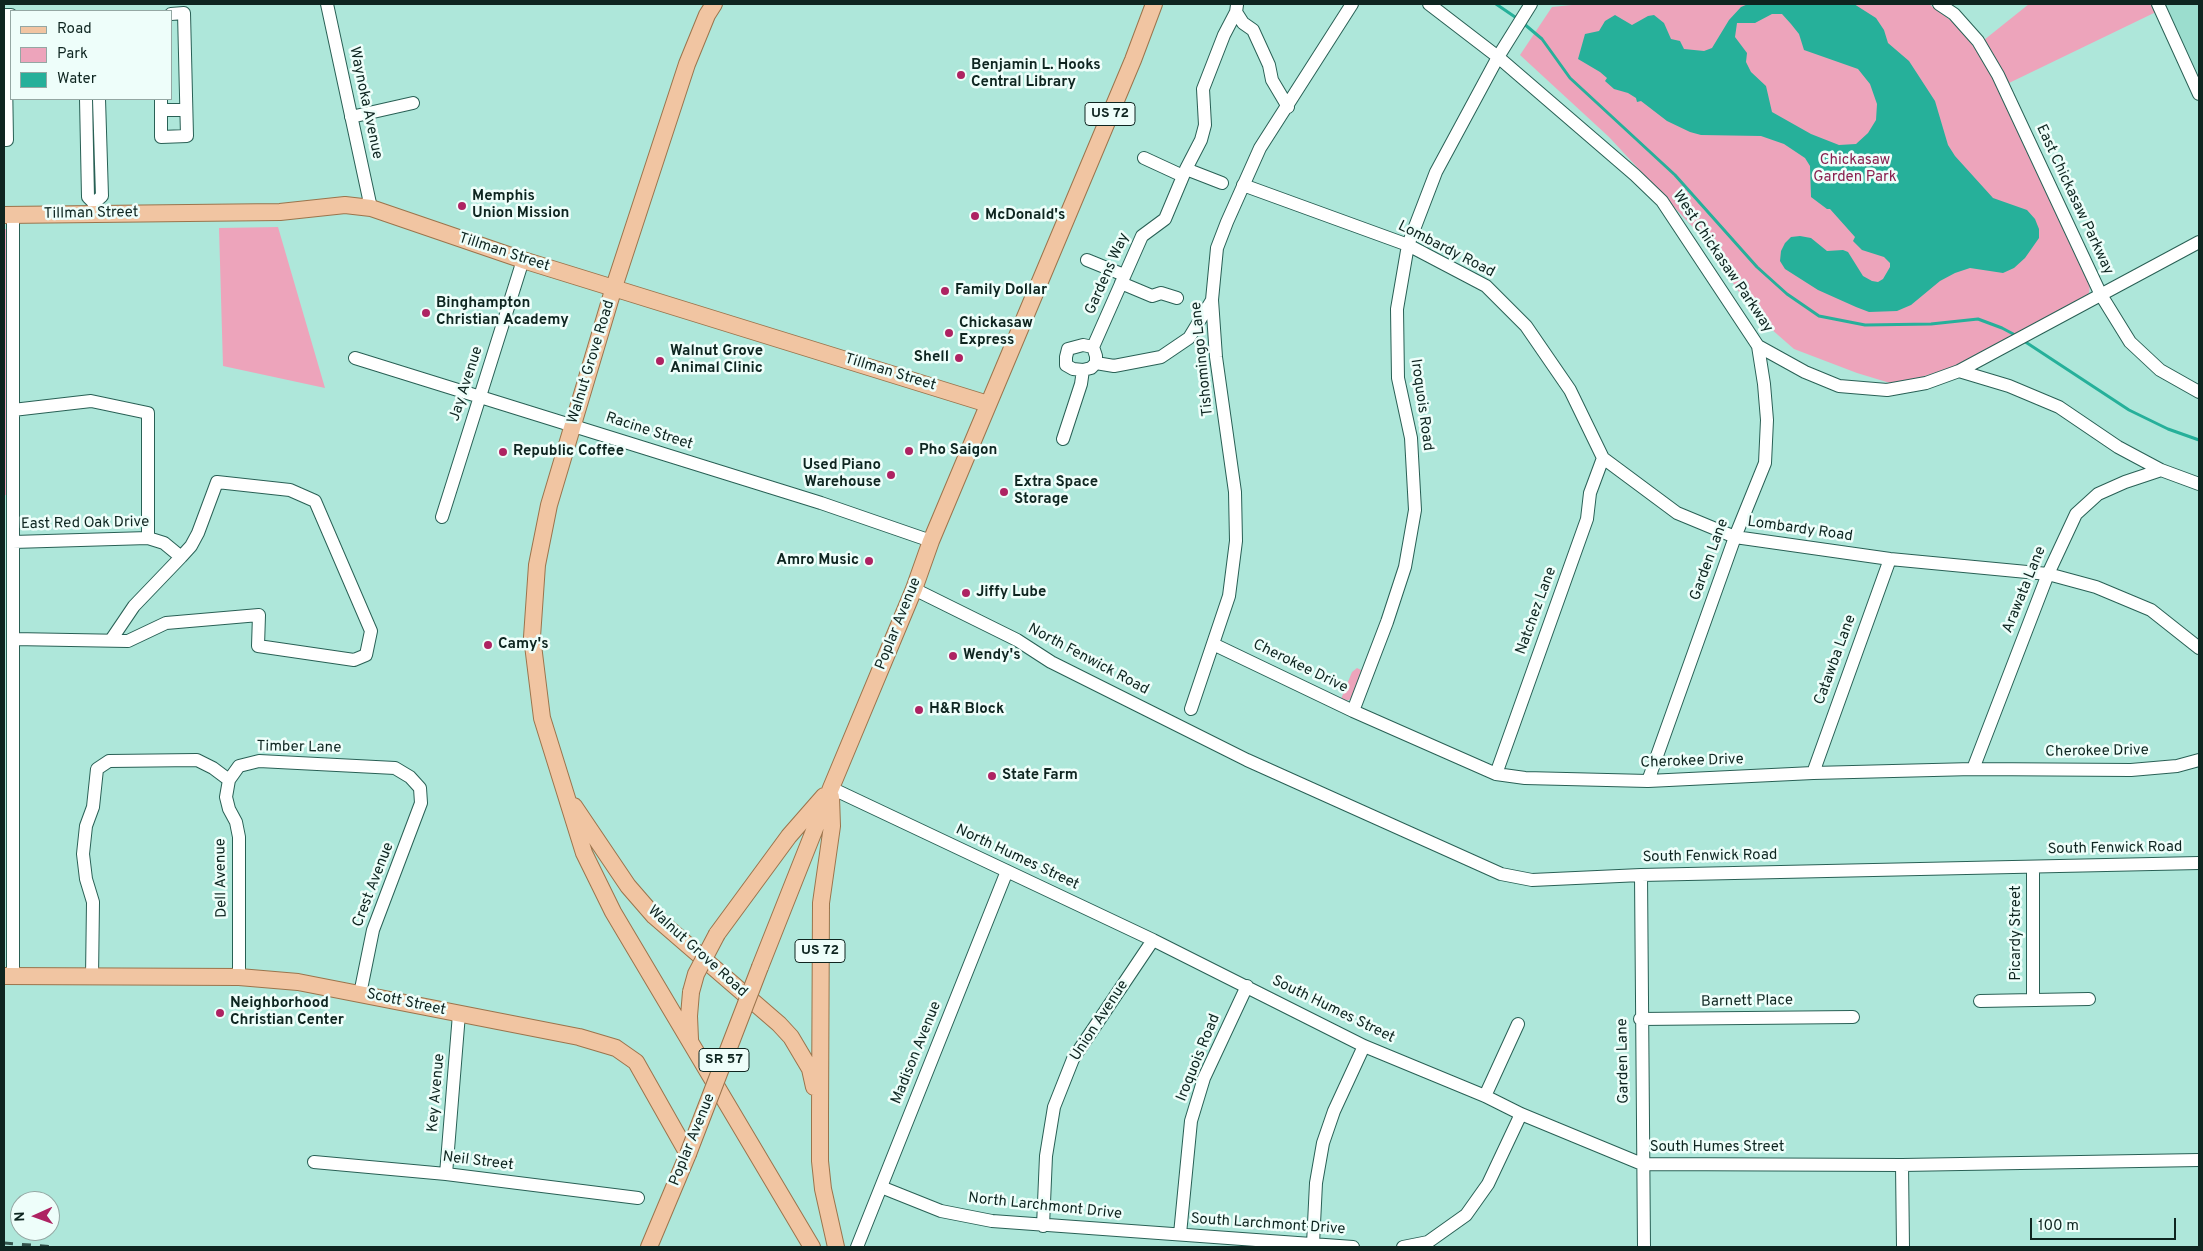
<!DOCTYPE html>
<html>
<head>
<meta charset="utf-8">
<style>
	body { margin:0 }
	#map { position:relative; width:2203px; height:1251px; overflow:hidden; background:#aee7da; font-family:Overpass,sans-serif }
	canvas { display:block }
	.frame { position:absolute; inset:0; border:5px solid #0e2520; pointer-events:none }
	.legend { position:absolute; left:10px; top:10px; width:162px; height:90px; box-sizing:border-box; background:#eefefa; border:1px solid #94a7a3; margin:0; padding:6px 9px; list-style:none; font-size:15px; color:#0e2520 }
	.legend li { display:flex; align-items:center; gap:10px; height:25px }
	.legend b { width:25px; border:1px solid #94a7a3 }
	.north { position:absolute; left:10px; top:1191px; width:50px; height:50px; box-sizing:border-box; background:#eefefa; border:1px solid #94a7a3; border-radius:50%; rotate:268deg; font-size:14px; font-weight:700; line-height:20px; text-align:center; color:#0e2520 }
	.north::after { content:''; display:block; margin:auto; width:18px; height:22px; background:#ae2362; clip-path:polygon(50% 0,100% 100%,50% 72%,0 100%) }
	.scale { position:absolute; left:2030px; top:1218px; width:146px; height:22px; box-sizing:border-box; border:2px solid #0e2520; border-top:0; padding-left:6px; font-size:15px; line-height:18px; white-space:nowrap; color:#0e2520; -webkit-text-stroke:4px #eefefa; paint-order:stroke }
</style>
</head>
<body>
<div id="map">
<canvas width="2203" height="1251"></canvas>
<div class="frame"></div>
<ul class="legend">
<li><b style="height:6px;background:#f1c5a2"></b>Road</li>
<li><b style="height:14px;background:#eda4bb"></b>Park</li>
<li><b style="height:14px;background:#26b09a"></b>Water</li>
</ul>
<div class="north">N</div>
<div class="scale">100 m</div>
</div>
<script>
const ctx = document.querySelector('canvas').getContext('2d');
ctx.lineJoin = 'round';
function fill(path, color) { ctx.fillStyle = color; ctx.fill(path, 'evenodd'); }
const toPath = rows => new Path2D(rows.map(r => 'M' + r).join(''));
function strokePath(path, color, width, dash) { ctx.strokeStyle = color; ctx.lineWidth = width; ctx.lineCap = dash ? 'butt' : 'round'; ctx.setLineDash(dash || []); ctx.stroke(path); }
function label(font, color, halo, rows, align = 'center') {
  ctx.font = font + ' Overpass,sans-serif'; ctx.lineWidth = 5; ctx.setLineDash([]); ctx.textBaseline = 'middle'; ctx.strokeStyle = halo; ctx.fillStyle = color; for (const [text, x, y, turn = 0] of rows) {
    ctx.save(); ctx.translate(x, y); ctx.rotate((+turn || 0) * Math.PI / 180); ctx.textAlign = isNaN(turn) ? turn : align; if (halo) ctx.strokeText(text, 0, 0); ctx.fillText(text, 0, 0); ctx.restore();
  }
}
fill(toPath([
	[2164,4,2199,4,2199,75,2196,73]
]), '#9bddce');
fill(toPath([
	[1582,4,1929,4,1954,23,1967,37,1989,69,2090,285,2089,293,2083,298,1953,367,1922,377,1890,383,1857,373,1794,349,1754,314,1701,236,1609,137,1520,55,1552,7],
	[2029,4,2152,4,2156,12,2009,83,1984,40],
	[278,227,325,388,223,366,219,228],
	[4,229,7,229,6,495,4,495],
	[1357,668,1363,671,1351,699,1346,701,1341,699,1352,672]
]), '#eda4bb');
fill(toPath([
	[1748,4,1854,4,1876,18,1884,30,1888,43,1909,61,1935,101,1948,145,1955,156,1993,198,2027,210,2035,219,2039,229,2039,238,2025,258,2014,268,2003,273,1970,268,1955,273,1940,281,1911,305,1897,311,1869,312,1856,307,1818,290,1785,269,1780,261,1781,251,1785,243,1791,237,1800,236,1811,238,1827,251,1843,250,1848,252,1863,276,1872,281,1878,282,1883,279,1890,267,1890,263,1884,257,1862,250,1853,241,1855,237,1830,209,1827,209,1811,197,1810,166,1805,158,1784,144,1761,136,1701,135,1690,132,1667,121,1641,101,1637,102,1636,98,1628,93,1614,89,1605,81,1607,78,1600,72,1578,59,1585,34,1599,31,1605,21,1615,15,1632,25,1648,16,1654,15,1664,23,1671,39,1680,41,1684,49,1704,51,1712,48,1729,20,1741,7],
	[1772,14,1782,14,1791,24,1799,34,1804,50,1858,69,1870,84,1877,104,1876,120,1868,133,1856,144,1839,145,1811,134,1772,112,1766,86,1751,72,1746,62,1747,53,1735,37,1737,23,1755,23]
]), '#26b09a');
strokePath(toPath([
	[1496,4,1518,19],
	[1523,23,1542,39,1570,78,1675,175,1757,267,1787,294,1819,316,1865,325,1931,324,1978,319,2002,328,2017,336],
	[2024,341,2129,410,2168,429,2199,440]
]), '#26b09a', 3);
const minor = toPath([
	[327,4,371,208],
	[1429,4,1498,57,1635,175,1662,201,1758,346,1805,372,1839,386,1887,390,1926,383,1959,371,2009,386,2059,407,2118,447,2161,470,2199,484],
	[1939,4,1954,14,1978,41,1998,75,2101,295,2130,342,2160,370,2199,392],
	[2158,4,2199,94],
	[1237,5,1236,12,1243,23,1253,30,1269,65,1272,80,1288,107],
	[86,99,88,197,94,203,94,214],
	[161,99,161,137,187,136,184,13,171,14],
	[161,110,186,110],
	[351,117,413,103],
	[4,140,7,140,5,15,11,15],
	[1144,158,1183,176],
	[1186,169,1222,183],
	[1243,185,1408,245,1486,286,1526,326,1570,390,1603,458,1677,513,1735,537,1890,559,2048,574,2096,587,2151,610,2199,648],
	[94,203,102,196,99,99],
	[13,215,13,975],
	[1087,260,1124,275],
	[1121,283,1152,296,1161,293,1177,298],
	[1093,347,1083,345,1068,349,1066,357,1066,365,1073,369,1083,370,1091,368,1096,363,1096,356,1093,347,1142,236,1165,219,1186,169,1201,140,1205,125,1203,89,1224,35,1236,12],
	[355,358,821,503,931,541],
	[1096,363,1114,366,1161,357,1189,338,1212,300],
	[1959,371,2199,242],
	[13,410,91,401,148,413,148,538],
	[1063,439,1081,384,1083,370],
	[442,517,523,260],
	[914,589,1017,640,1051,662,1247,760,1501,874,1532,880,1641,875,2199,863],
	[13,639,128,641,166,623,259,615,258,646,354,660,366,655,371,631,315,501,290,490,217,482,198,533,191,546,181,557,164,543,148,538,13,542],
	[111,640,134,606,181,557],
	[1213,644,1353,711,1496,774,1525,778,1648,781,1813,773,1973,769,2131,770,2177,766,2199,760],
	[1191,709,1229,596,1236,541,1235,492,1216,357,1212,300,1217,248,1227,222,1260,148,1352,4],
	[1353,711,1387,622,1405,567,1415,510,1411,438,1398,378,1397,309,1408,245,1436,172,1498,57,1531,4],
	[1973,769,2048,574,2076,514,2098,494,2125,482,2161,470],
	[1813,773,1890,559],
	[1496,774,1587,519,1590,493,1603,458],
	[1648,781,1735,537,1765,463,1767,420,1764,384,1758,346],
	[831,788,1153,940,1364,1046,1485,1096,1521,1114,1642,1164,1902,1165,2199,1160],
	[2033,867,2033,1000],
	[1641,875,1644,1247],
	[92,977,93,902,86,879,83,854,86,826,93,807,97,769,109,761,197,760,213,768,229,780],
	[239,977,239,837,236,822,229,809,226,797,229,780,239,766,259,761,395,768,410,777,420,788,421,803,373,930,360,994],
	[1980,1001,2089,999],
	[1640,1019,1853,1017],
	[1485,1096,1518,1024],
	[314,1162,446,1174,638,1198],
	[1902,1165,1903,1247],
	[446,1174,459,1014],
	[881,1187,941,1211,992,1221,1353,1247],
	[1043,1226,1046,1156,1054,1107,1073,1059,1153,940],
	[1180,1234,1191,1121,1204,1078,1247,986],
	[1313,1244,1316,1183,1323,1143,1334,1111,1364,1046],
	[857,1247,1007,871],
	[1403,1247,1428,1242,1466,1215,1488,1184,1521,1114]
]);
const major = toPath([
	[714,4,707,15,687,64,614,287,549,505,537,565,532,637,542,718,584,853,613,912,812,1247],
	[4,215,280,212,345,205,371,208,523,260,988,404],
	[831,797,832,826,821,903,820,1114,820,1161,823,1189,836,1247],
	[574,806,628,886,654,916,779,1024,791,1037,810,1069,814,1087],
	[717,934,789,836,824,796],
	[760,967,831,788,914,589,931,541,1133,60,1154,4],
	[4,976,239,977,298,982,579,1037,616,1048,636,1062,688,1154,649,1247],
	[690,1039,689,1016,691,992]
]);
strokePath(minor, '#296055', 14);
strokePath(major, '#9b744c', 18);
strokePath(minor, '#fff', 12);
strokePath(major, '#f1c5a2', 16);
strokePath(toPath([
	[4,1243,56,1247]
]), '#36554e', 3, [9, 9]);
const majorBridge = toPath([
	[691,992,696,974,717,934],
	[688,1154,760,967]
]);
strokePath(majorBridge, '#9b744c', 18, []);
strokePath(majorBridge, '#f1c5a2', 16);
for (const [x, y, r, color] of [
	[961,75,5,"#ae2362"],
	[462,206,5,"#ae2362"],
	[975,216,5,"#ae2362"],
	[945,291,5,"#ae2362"],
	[426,313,5,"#ae2362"],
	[949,333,5,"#ae2362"],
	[959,358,5,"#ae2362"],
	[660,361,5,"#ae2362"],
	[909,451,5,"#ae2362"],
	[503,452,5,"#ae2362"],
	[891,475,5,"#ae2362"],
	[1004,492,5,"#ae2362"],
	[869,561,5,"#ae2362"],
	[966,593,5,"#ae2362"],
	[488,645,5,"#ae2362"],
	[953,656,5,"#ae2362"],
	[919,710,5,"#ae2362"],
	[992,776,5,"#ae2362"],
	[220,1013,5,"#ae2362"]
]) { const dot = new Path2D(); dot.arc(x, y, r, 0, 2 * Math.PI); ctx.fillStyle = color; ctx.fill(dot); strokePath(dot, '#eefefa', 2); }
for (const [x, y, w] of [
	[1110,114,50],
	[820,951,50],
	[724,1060,50]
]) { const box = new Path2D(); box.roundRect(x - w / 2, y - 11.5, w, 23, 4); ctx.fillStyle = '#eefefa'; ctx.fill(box); strokePath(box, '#0e2520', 1); }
label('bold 14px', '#0e2520', null, [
	["US 72",1110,114],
	["US 72",820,951],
	["SR 57",724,1060]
]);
label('bold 15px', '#0e2520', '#eefefa', [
	["Benjamin L. Hooks",971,66],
	["Central Library",971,83],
	["Memphis",472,197],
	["Union Mission",472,214],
	["McDonald's",985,216],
	["Family Dollar",955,291],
	["Binghampton",436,304],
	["Christian Academy",436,321],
	["Chickasaw",959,324],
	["Express",959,341],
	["Walnut Grove",670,352],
	["Animal Clinic",670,369],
	["Shell",949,358,"right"],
	["Pho Saigon",919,451],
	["Republic Coffee",513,452],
	["Used Piano",881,466,"right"],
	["Warehouse",881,483,"right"],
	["Extra Space",1014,483],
	["Storage",1014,500],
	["Amro Music",859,561,"right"],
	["Jiffy Lube",976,593],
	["Camy's",498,645],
	["Wendy's",963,656],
	["H&R Block",929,710],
	["State Farm",1002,776],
	["Neighborhood",230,1004],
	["Christian Center",230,1021]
], 'left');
label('15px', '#0e2520', '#eefefa', [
	["Waynoka Avenue",365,103,78],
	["East Chickasaw Parkway",2074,200,65],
	["Tillman Street",91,214,-1],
	["Lombardy Road",1446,250,27],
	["Tillman Street",504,253,18],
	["West Chickasaw Parkway",1722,262,56],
	["Gardens Way",1108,274,-66],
	["Tishomingo Lane",1203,359,-96],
	["Walnut Grove Road",592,362,-73],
	["Tillman Street",890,373,17],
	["Jay Avenue",467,384,-72],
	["Iroquois Road",1421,405,82],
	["Racine Street",649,432,18],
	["East Red Oak Drive",85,524,-1],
	["Lombardy Road",1800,530,8],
	["Garden Lane",1710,560,-70],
	["Arawata Lane",2025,590,-68],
	["Natchez Lane",1537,611,-70],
	["Poplar Avenue",899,624,-68],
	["North Fenwick Road",1088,660,28],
	["Catawba Lane",1836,660,-70],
	["Cherokee Drive",1300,667,26],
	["Timber Lane",299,748,1],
	["Cherokee Drive",2097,752,-1],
	["Cherokee Drive",1692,762,-2],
	["South Fenwick Road",2115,849,-1],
	["South Fenwick Road",1710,857,-1],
	["North Humes Street",1017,858,25],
	["Dell Avenue",222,878,-91],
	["Crest Avenue",374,885,-69],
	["Picardy Street",2017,933,-90],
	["Walnut Grove Road",697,952,42],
	["Barnett Place",1747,1002,-1],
	["Scott Street",406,1003,12],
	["South Humes Street",1333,1010,26],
	["Union Avenue",1100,1021,-57],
	["Madison Avenue",917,1053,-68],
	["Iroquois Road",1199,1058,-68],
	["Garden Lane",1624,1061,-91],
	["Key Avenue",437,1093,-85],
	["Poplar Avenue",693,1140,-68],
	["South Humes Street",1717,1148],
	["Neil Street",478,1162,7],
	["North Larchmont Drive",1045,1207,6],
	["South Larchmont Drive",1268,1225,4]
]);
label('15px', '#8a204f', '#eefefa', [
	["Chickasaw",1855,161],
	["Garden Park",1855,178]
]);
</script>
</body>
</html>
